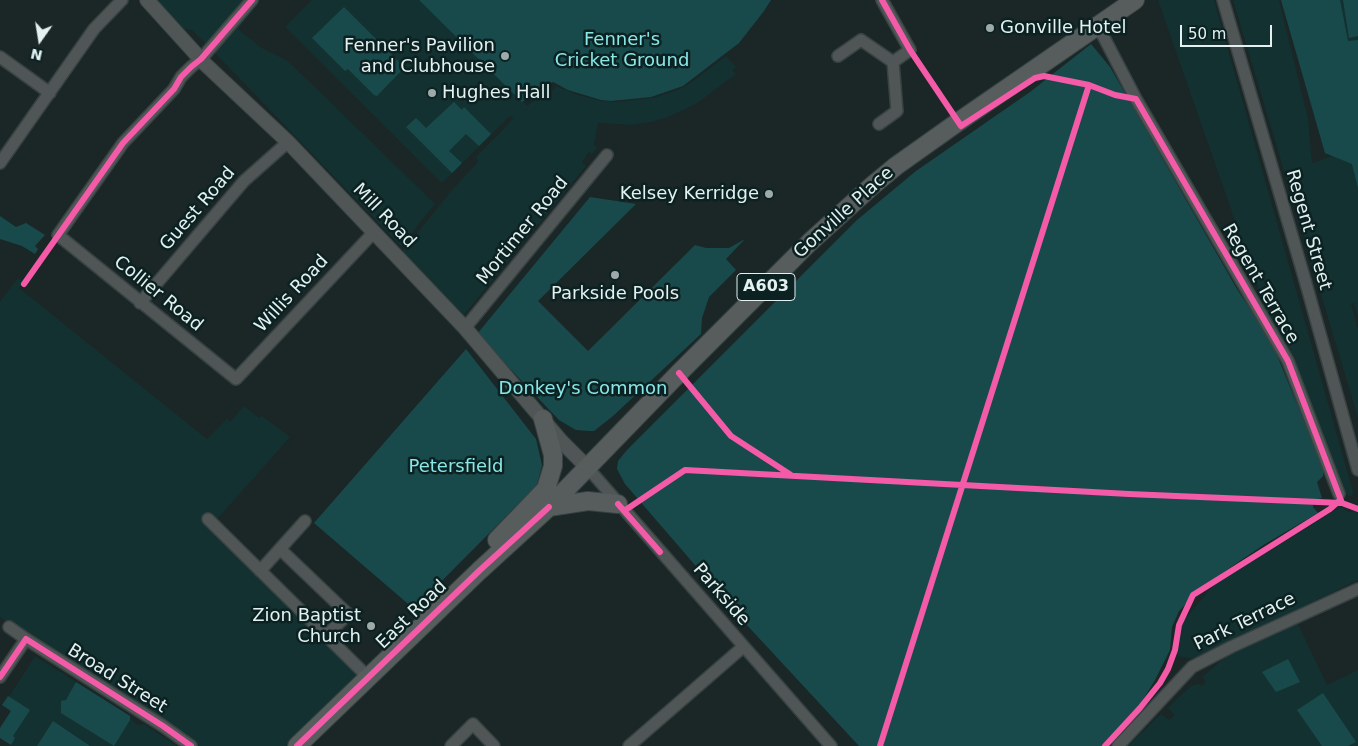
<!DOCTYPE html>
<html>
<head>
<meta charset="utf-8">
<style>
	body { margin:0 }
	#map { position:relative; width:1358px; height:746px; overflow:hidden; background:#1b2627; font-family:"DejaVu Sans",sans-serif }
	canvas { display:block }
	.north { position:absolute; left:15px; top:15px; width:50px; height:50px; -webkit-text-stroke:4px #0c2222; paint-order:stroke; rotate:193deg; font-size:14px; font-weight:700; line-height:20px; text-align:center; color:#e4f1f1 }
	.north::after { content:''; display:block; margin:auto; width:18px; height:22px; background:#e4f1f1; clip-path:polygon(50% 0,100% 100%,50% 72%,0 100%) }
	.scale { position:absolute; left:1180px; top:25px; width:92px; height:22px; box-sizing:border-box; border:2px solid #e4f1f1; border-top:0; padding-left:6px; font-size:15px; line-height:18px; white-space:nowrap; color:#e4f1f1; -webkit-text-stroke:4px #0c2222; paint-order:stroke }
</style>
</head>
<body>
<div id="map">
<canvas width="1358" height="746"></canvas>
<div class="north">N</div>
<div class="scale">50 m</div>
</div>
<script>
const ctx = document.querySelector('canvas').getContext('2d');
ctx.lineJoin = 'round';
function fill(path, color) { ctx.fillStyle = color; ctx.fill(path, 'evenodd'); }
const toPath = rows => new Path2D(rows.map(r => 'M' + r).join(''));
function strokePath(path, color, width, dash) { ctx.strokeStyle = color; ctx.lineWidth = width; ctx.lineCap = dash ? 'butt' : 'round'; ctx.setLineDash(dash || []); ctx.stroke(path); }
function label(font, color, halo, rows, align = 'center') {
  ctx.font = font + ' "DejaVu Sans",sans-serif'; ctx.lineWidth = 5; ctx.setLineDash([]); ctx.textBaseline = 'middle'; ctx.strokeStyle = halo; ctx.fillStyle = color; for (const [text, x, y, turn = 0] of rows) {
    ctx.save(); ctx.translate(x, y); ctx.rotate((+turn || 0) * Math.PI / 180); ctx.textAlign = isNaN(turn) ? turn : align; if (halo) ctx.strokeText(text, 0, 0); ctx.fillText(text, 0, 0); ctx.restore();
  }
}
fill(toPath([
	[155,0,248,0,256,6,238,29,260,47,288,61,435,204,401,246,217,55,192,30,184,29],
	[312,0,419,0,527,106,550,89,554,90,556,86,578,95,602,101,617,102,653,98,678,90,692,82,726,56,736,67,732,70,736,74,696,104,668,117,651,122,631,125,598,123,594,145,597,148,592,154,589,152,582,162,586,166,463,316,402,252,452,190,478,162,476,157,514,118,510,116,442,183,285,27],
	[1158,0,1214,0,1353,492,1352,496,1349,496,1345,493,1264,304],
	[1233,0,1279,0,1308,119,1312,163,1333,156,1325,153,1281,0,1358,0,1358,316,1354,303,1351,304,1358,329,1358,418],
	[18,278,23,281,19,288,207,439,227,419,230,422,244,406,259,418,262,416,290,437,210,527,361,676,286,746,196,746,0,617,0,302],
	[1339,508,1343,508,1349,512,1356,511,1358,513,1358,580,1195,659,1178,656,1174,632,1213,586],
	[1297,622,1327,685,1358,670,1358,746,1128,746,1161,714,1169,720,1175,715,1168,708,1191,686,1198,684,1202,686,1206,682,1202,677,1226,657],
	[35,656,130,716,131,720,138,725,144,724,177,746,13,746,0,738,0,728,11,711,2,705,8,696,9,697]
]), '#143131');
fill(toPath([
	[419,0,771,0,764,11,739,43,683,86,651,97,611,101,601,100,568,90,553,82,522,102],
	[1281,0,1340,0,1348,41,1358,40,1358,188,1352,164,1325,153],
	[1343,0,1358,0,1358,36,1349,38],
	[344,7,403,66,403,69,377,96,374,95,348,69,345,71,312,38],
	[1091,44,1110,67,1237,289,1272,343,1324,470,1323,476,1317,482,1322,498,1314,500,1313,507,1318,513,1265,544,1206,584,1179,611,1172,627,1170,650,1155,680,1138,708,1102,746,859,746,745,623,625,484,617,469,618,461,627,450,857,220,916,171,1030,92],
	[454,102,462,110,464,107,491,134,479,146,466,134,449,151,462,163,452,173,406,127,416,118,426,128],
	[590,197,636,204,538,301,588,351,695,245,706,248,729,248,745,239,726,259,736,270,709,297,702,318,701,334,613,416,594,431,589,431,576,430,559,420,477,334],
	[0,216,16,227,26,223,45,235,35,246,38,249,35,254,22,246,0,239],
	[466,349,536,439,542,465,537,485,414,609,314,523],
	[1288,659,1300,682,1276,692,1262,672],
	[76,682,130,716,130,720,114,746,61,713,61,701,66,700],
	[1323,693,1356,742,1348,746,1322,746,1297,710],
	[8,696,30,710,13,736,15,738,11,745,0,738,0,728,11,711,2,705],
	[53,721,90,746,37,746]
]), '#194a4b');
const minor = toPath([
	[252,0,201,59,191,67,181,77,174,89,123,143,58,235,236,379,374,232],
	[882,0,910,50,893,62],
	[1223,0,1305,280,1358,470],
	[1098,26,1136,99,1288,361,1339,494],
	[838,56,861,40,893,62,897,111,879,124],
	[0,57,50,93],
	[0,163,94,29,122,0],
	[140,303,244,181,288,142],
	[465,328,607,155],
	[587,467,831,746],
	[208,519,369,678],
	[280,549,348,614,326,636],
	[260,571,305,521],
	[9,627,26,639,163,726,191,746],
	[0,677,26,639],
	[451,746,473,724,494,746],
	[629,746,743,647],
	[1118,746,1192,667,1231,647,1358,589]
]);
const tertiary = toPath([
	[147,0,205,64,288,142,465,328,561,441,587,467]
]);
const primary = toPath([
	[549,507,588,501,618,504],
	[497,540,546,489,553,466,553,455,543,419],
	[297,746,479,571,549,507,679,373,810,242,873,185,896,166,958,122,1135,0]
]);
strokePath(minor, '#384242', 14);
strokePath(tertiary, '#384242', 16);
strokePath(primary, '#384242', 20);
strokePath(minor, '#505555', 11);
strokePath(tertiary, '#505555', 14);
strokePath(primary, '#575d5d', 18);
strokePath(toPath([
	[882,0,910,50,961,126,1035,78,1044,76,1089,85,1115,95,1136,99,1288,361,1342,503],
	[24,284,123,143,174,89,181,77,191,67,201,59,252,0],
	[679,373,731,436,791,475],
	[618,504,660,552],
	[624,511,685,470,1129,494,1342,503,1358,509],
	[0,677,26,639,163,726,191,746],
	[297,746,479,571,549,507],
	[880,746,1089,85],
	[1105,746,1140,708,1160,683,1168,669,1175,650,1179,625,1193,595,1330,509,1339,501]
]), '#f35aa7', 6);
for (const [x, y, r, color] of [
	[990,28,5,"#9eaaaa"],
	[505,56,5,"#9eaaaa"],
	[432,93,5,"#9eaaaa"],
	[769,194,5,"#9eaaaa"],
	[615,275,5,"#9eaaaa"],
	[371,626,5,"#9eaaaa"]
]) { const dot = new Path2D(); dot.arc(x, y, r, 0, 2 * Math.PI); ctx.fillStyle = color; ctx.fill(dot); strokePath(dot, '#0c2222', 2); }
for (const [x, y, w] of [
	[766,287,58]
]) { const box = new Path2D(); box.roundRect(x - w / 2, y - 13.5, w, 27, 4); ctx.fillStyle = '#0c2222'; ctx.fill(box); strokePath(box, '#e4f1f1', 1); }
label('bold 16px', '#e4f1f1', null, [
	["A603",766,287]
]);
label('18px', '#e4f1f1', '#0c2222', [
	["Gonville Hotel",1000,28,"left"],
	["Fenner's Pavilion",495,46],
	["and Clubhouse",495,67],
	["Hughes Hall",442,93,"left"],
	["Kelsey Kerridge",759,194],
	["Parkside Pools",615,294,"center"],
	["Zion Baptist",361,616],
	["Church",361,637]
], 'right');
label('18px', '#89e7e8', '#0c2222', [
	["Fenner's",622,40],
	["Cricket Ground",622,61],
	["Donkey's Common",583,389],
	["Petersfield",456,467]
]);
label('18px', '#e4f1f1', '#0c2222', [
	["Guest Road",198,209,-49],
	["Gonville Place",844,213,-42],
	["Mill Road",384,216,46],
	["Regent Street",1308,230,74],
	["Mortimer Road",523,231,-51],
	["Regent Terrace",1260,284,60],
	["Collier Road",158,294,39],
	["Willis Road",292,294,-47],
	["Parkside",721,595,49],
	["East Road",412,615,-44],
	["Park Terrace",1245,622,-26],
	["Broad Street",117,679,32]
]);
</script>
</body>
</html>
